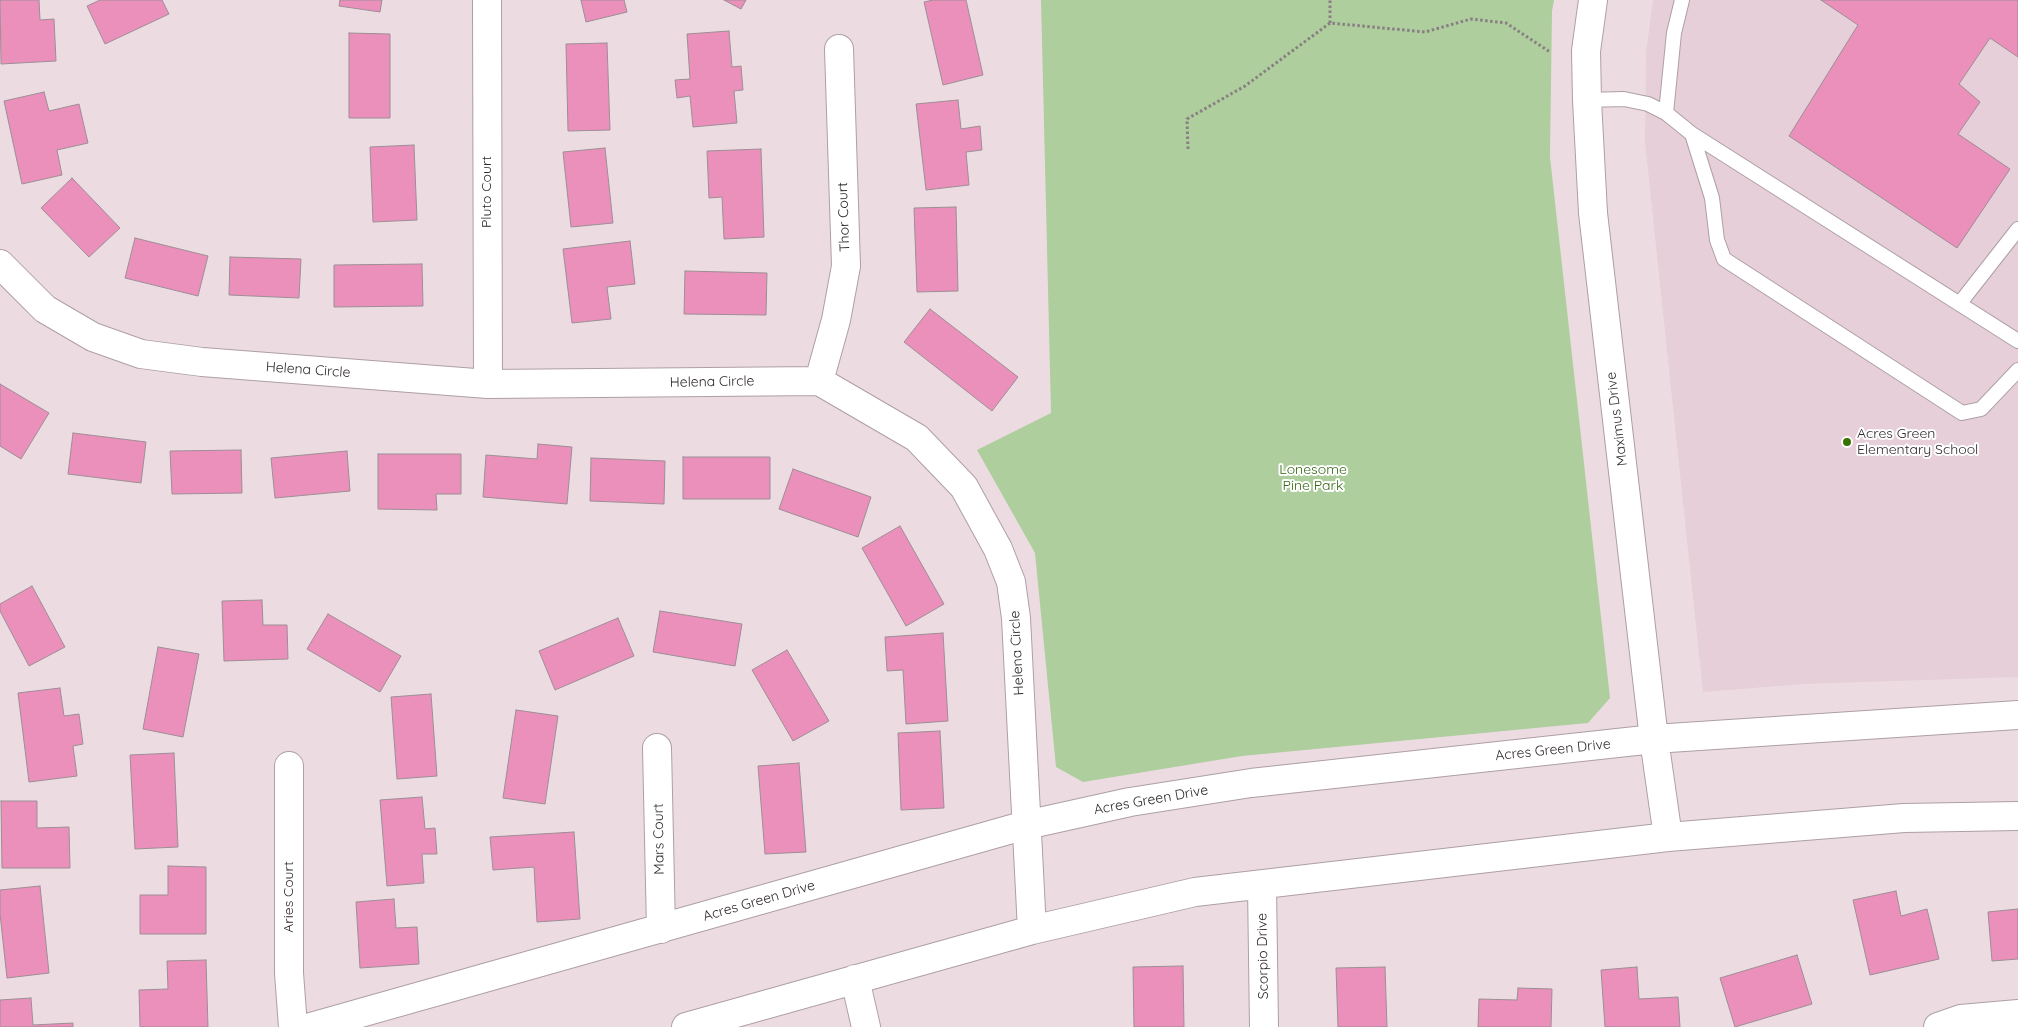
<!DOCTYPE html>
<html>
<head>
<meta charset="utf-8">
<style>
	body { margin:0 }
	canvas { display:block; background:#ecdce2 }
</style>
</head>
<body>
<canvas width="2018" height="1027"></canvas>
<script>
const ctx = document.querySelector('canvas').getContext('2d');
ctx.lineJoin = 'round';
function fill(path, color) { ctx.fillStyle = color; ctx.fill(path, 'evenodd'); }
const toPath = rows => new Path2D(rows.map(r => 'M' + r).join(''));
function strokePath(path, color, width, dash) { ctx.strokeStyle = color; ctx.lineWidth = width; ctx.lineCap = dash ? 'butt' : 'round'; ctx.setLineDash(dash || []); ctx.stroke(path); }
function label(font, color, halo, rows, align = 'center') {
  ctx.font = font + ' Quicksand,sans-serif'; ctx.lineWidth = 4; ctx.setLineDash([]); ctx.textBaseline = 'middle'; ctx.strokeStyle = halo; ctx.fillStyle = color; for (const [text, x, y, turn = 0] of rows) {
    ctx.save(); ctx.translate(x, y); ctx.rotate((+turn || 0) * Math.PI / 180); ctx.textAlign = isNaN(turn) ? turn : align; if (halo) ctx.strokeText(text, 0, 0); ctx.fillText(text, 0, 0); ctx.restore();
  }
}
fill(toPath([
	[1653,0,2018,0,2018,677,1804,684,1703,692,1645,142,1646,53]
]), '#e6cfd8');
fill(toPath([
	[1041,0,1554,0,1552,11,1550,157,1610,698,1588,723,1242,756,1083,782,1056,767,1035,553,977,450,1051,413]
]), '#aece9e');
const building = toPath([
	[0,0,39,0,40,20,54,19,56,61,1,64,0,0],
	[100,0,162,0,169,14,105,44,87,6,100,0],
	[340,0,382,0,380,12,339,6,340,0],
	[581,0,624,0,627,12,586,22,581,0],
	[724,0,746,0,741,9,724,0],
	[933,0,966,0,983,75,943,85,924,2,933,0],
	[1821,0,2018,0,2018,57,1990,38,1959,84,1980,102,1958,134,2010,169,1957,248,1789,136,1858,25,1821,0],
	[729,31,732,67,741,66,743,90,734,91,737,123,693,127,690,96,677,98,675,80,690,79,687,34,729,31],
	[349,33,390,34,390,118,349,118,349,33],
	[607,43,610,130,568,131,566,44,607,43],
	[44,92,49,111,79,104,88,143,57,150,62,175,22,184,4,101,44,92],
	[958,100,961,129,980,126,982,150,966,152,969,185,926,190,916,104,958,100],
	[414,145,417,220,373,222,370,147,414,145],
	[605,148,613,223,571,227,563,152,605,148],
	[761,149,764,237,724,239,722,197,709,198,707,151,761,149],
	[72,178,120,228,89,257,41,208,72,178],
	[956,207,958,291,917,292,914,208,956,207],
	[135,238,208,256,198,296,125,278,135,238],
	[630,241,635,284,607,287,611,319,572,323,563,249,630,241],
	[230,257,301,259,299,298,229,295,230,257],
	[422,264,423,306,334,307,334,265,422,264],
	[685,271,767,273,766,315,684,314,685,271],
	[930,309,1018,377,992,411,904,342,930,309],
	[0,384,49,413,21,459,0,446,0,384],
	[73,433,146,442,141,483,68,474,73,433],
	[538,444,572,447,567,504,483,497,486,455,537,459,538,444],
	[241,450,242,493,172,494,170,451,241,450],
	[347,451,350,491,275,498,271,458,347,451],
	[378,454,461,454,461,494,436,494,437,510,378,509,378,454],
	[683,457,770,457,770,499,683,499,683,457],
	[591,458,665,461,664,504,590,501,591,458],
	[793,469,871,497,858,537,779,509,793,469],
	[900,526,944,604,906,626,862,548,900,526],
	[32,586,65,647,29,666,0,611,0,604,32,586],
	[262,600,263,625,287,625,288,659,224,661,222,601,262,600],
	[660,611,742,624,735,666,653,652,660,611],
	[328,614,401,656,380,692,307,649,328,614],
	[618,618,634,656,555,690,539,651,618,618],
	[943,633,948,721,906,724,903,670,887,671,885,637,943,633],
	[158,647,199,654,183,737,143,729,158,647],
	[787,650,829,721,793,741,752,670,787,650],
	[60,688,64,716,79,714,83,744,73,746,77,776,29,782,18,693,60,688],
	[431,694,437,776,397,779,391,697,431,694],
	[516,710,558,716,545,804,503,798,516,710],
	[940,731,944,808,901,810,898,733,940,731],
	[174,753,178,847,135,849,130,755,174,753],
	[799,763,806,852,765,854,758,766,799,763],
	[422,797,425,829,435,828,437,854,422,854,424,883,387,886,380,800,422,797],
	[1,801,37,801,37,828,69,827,70,868,2,868,1,801],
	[574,832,580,919,537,922,534,867,493,870,490,837,574,832],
	[168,866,206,867,206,934,140,934,140,895,168,895,168,866],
	[40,886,49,973,7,978,0,914,0,890,40,886],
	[1896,891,1901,916,1927,909,1939,959,1870,975,1853,900,1896,891],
	[394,899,396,928,417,927,419,964,360,968,356,902,394,899],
	[2018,909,2018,959,1992,961,1988,912,2018,909],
	[1797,955,1812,1004,1735,1027,1720,978,1797,955],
	[206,960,208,1027,140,1027,139,990,168,989,167,961,206,960],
	[1183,966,1184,1027,1134,1027,1133,967,1183,966],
	[1385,967,1387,1027,1338,1027,1336,968,1385,967],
	[1637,967,1639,999,1678,997,1680,1027,1605,1027,1601,970,1637,967],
	[1518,988,1552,989,1551,1027,1478,1027,1479,999,1517,1000,1518,988],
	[31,998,33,1025,73,1023,73,1027,0,1027,0,1000,31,998]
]);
fill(building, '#ea90bb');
strokePath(building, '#9d8e95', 1);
const service = toPath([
	[1587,100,1624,99,1648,104,1666,113,1692,134,2018,341],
	[1666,113,1674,33,1682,0],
	[1692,134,1712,198,1717,240,1724,259,1962,413,1981,409,2018,370],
	[1960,303,2018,229]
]);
const minor = toPath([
	[487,0,488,384],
	[1593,0,1586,51,1587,100,1593,213,1654,739,1668,837],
	[0,264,45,309,93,337,141,354,202,362,488,384,819,381,917,438,964,487,998,549,1011,582,1016,618,1032,930],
	[819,381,836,320,846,266,839,49],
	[657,748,661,929],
	[289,766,289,973,293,1027],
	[1262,885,1264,1027],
	[855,979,866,1027],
	[311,1027,1026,825,1130,802,1251,783,1654,739,2018,715],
	[686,1027,1032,930,1195,892,1668,837,1904,818,2018,816],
	[1938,1027,1961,1019,2018,1014]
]);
strokePath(service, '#ae9fa5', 16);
strokePath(minor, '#ae9fa5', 30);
strokePath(toPath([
	[1330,23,1330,0],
	[1188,149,1187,119,1245,86,1330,23,1425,32,1471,19,1506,23,1550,52]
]), '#897e82', 3, [2.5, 2.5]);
strokePath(service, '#fff', 14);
strokePath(minor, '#fff', 28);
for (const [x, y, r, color] of [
	[1847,442,5,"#387100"]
]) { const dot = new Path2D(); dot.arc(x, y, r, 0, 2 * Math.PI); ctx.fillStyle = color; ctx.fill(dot); strokePath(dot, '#fff', 2); }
label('14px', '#2e282b', '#fff', [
	["Pluto Court",487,192,-90],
	["Thor Court",844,217,-92],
	["Helena Circle",308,370,4],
	["Helena Circle",712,382,-1],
	["Maximus Drive",1617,419,-97],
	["Helena Circle",1017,653,-93],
	["Acres Green Drive",1553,750,-6],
	["Acres Green Drive",1151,800,-10],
	["Mars Court",659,839,-91],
	["Aries Court",289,897,-90],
	["Acres Green Drive",759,901,-16],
	["Scorpio Drive",1263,956,-91]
]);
label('14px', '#2e282b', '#fff', [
	["Acres Green",1857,434],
	["Elementary School",1857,450]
], 'left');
label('14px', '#366514', '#fff', [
	["Lonesome",1313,470],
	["Pine Park",1313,486]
]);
</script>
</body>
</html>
